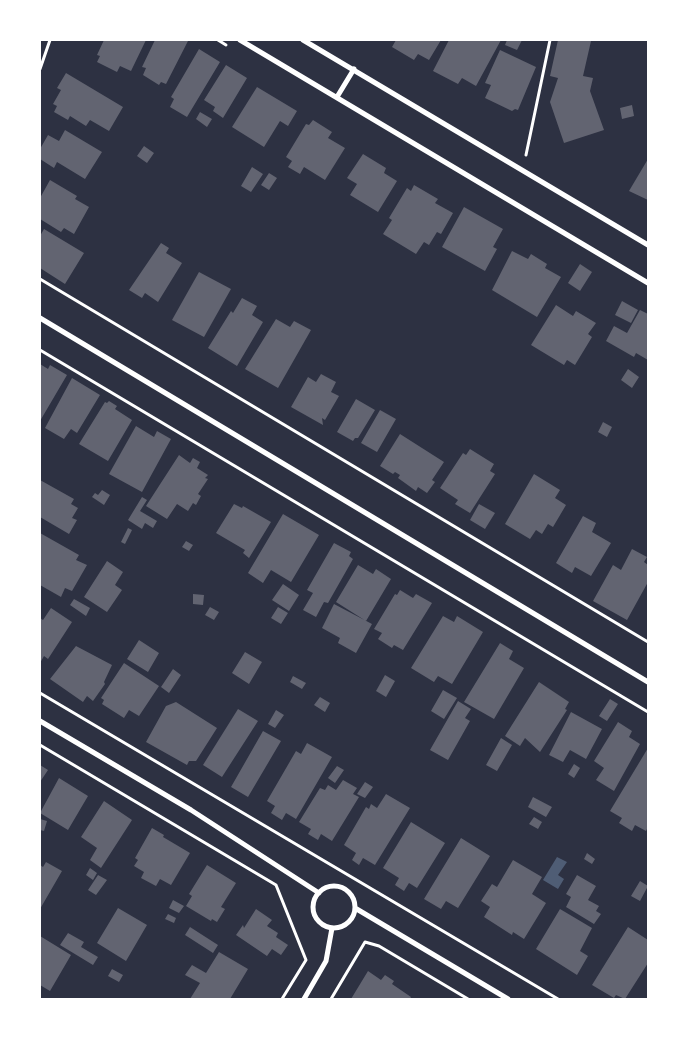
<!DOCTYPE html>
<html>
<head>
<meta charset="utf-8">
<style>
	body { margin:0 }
	#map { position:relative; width:688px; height:1039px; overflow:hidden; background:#2d3142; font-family:"DM Sans",sans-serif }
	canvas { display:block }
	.frame { position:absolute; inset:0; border:41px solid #fff; pointer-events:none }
</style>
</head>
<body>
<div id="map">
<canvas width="688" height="1039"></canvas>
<div class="frame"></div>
</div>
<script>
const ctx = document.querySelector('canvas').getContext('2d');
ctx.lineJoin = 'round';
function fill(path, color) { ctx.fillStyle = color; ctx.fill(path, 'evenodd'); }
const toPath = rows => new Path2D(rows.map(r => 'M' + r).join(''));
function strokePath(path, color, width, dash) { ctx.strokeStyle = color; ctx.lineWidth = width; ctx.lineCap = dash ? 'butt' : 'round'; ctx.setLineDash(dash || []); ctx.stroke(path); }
fill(toPath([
	[557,857,567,862,558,875,564,879,558,889,543,880]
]), '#4f5d75');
fill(toPath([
	[104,40,146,40,131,71,120,66,117,72,97,62,100,56,97,55],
	[155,40,188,41,166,84,161,82,159,85,143,75,146,68,142,67],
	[396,40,441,40,429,60,418,54,414,60,392,47],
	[449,40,501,40,476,86,462,78,458,84,433,71],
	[507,40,522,40,517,50,505,45],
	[558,40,591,41,583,76,593,78,590,91,604,130,564,143,550,102,558,78,550,76],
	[199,49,220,62,187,117,170,107,174,99,171,97],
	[500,50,536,67,518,110,515,109,512,111,485,98,491,85,485,83],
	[226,65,247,78,223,118,213,111,215,107,204,100],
	[66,73,123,107,109,131,90,120,86,126,70,116,68,120,54,112,57,106,53,104,61,90,57,88],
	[257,87,297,111,288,126,280,121,264,147,232,127],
	[632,105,634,116,622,119,620,108],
	[200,112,212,119,207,127,196,119],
	[313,120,332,132,328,138,345,148,325,180,304,167,300,174,288,167,292,161,286,157,306,124,309,125],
	[65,130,102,152,85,179,57,162,54,168,40,159,40,149,48,135,59,141],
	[144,146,154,153,147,163,137,156],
	[363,154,386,168,384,173,397,181,378,212,350,195,357,184,347,178],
	[648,159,648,200,629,191],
	[252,167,263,174,251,192,241,186],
	[269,173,277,178,269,190,261,185],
	[50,180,77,196,75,199,89,207,74,234,64,228,61,232,40,219,40,198],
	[414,185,438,199,435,203,453,213,441,234,437,232,429,245,424,242,416,254,383,234,392,220,389,218,407,188,411,191],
	[464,207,503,229,493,247,497,249,485,271,442,247],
	[44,229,84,253,65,284,40,268,40,236],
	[161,243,169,248,166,253,182,263,158,302,145,293,142,298,129,290],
	[512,251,528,259,531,254,547,264,545,268,561,277,537,317,492,290],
	[580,264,592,272,580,291,568,283],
	[199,272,231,289,204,337,172,320],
	[242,298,257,306,252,315,263,322,237,366,208,348,231,311,233,313],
	[622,301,638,310,631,323,615,315],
	[556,305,573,316,576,311,596,323,588,334,592,337,575,365,567,360,564,365,531,345],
	[640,310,648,314,648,360,636,353,634,357,606,341,614,326,627,333],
	[276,319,290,327,294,321,311,330,278,388,245,369],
	[40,364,48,369,50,365,67,375,40,421],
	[628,369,639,377,632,388,621,380],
	[321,374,336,382,331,392,339,396,325,420,322,418,323,425,291,407,308,377,316,382],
	[72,378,100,395,77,433,71,429,64,439,45,428],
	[356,399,375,410,358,438,355,438,353,441,337,432],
	[109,401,117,406,115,409,132,420,108,461,79,444,105,402,107,403],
	[380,410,396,419,377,452,361,443],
	[603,422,612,427,607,437,598,432],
	[136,426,154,437,157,431,171,439,142,492,109,474],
	[400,434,444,462,432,480,435,482,427,493,418,487,416,491,398,478,400,475,395,472,393,474,380,466],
	[470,449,494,464,490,471,495,474,470,513,455,504,458,500,440,488,463,453,466,455],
	[179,455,190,463,193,458,200,462,197,468,208,475,205,478,208,479,198,494,201,496,196,505,193,503,188,511,177,504,167,519,146,506],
	[534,474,560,490,555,498,566,505,553,527,548,524,542,534,536,530,530,539,505,524],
	[40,480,74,499,71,504,78,508,72,518,77,520,69,534,40,517],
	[102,490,110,495,104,505,92,497,95,493,98,495],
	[142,497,147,500,140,511,157,521,153,528,145,523,142,529,128,520],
	[234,504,242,508,243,506,271,522,249,558,243,553,245,550,216,533],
	[479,504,495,513,485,529,470,520],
	[283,514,319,535,291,582,271,570,263,583,248,573],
	[583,516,596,523,592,532,611,543,591,576,575,567,572,573,556,563],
	[128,528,132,530,125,544,121,542],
	[40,533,79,555,76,560,87,565,72,591,65,588,61,597,40,585],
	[186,541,193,545,189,551,182,547],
	[334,543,351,552,349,556,353,559,328,603,324,602,316,617,303,610,313,593,307,590],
	[632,549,647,557,644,562,648,565,648,582,627,620,593,601,613,565,621,570],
	[107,561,123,572,115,585,122,590,107,612,84,597],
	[358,565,373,574,376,569,391,579,366,621,336,602],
	[283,584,299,595,289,611,272,600],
	[400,590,413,598,416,594,432,603,403,650,394,645,392,648,378,639,382,633,374,629,395,594,397,595],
	[193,594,204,595,203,605,193,604],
	[74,599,90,608,86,616,70,605],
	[334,604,372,624,356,653,338,643,340,638,322,628],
	[210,607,219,612,214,620,205,615],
	[278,607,288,613,281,624,271,618],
	[51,608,72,622,48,659,44,656,40,663,40,618,43,620],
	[443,616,454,622,457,616,483,632,452,684,438,676,434,682,411,668],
	[139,640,159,653,148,672,127,659],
	[500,643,513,651,509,659,524,668,494,719,464,702],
	[76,646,112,665,104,682,105,684,93,701,87,696,83,702,50,679],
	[245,652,262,662,249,684,232,673],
	[124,663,159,686,139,716,129,710,124,718,102,704,104,700,101,698],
	[173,669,181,675,169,693,161,687],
	[385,675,395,681,386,697,376,691],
	[293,676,306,683,302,689,290,682],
	[539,682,569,702,565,709,567,710,540,752,525,738,520,746,505,736],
	[443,690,457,698,444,719,431,711],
	[320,697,330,703,325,712,314,705],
	[610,699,618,704,607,721,599,716],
	[458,701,471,709,465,718,470,721,448,760,430,750],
	[176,702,217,728,196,761,189,761,187,765,146,742,166,706],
	[238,709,258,721,222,777,203,765],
	[276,710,284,715,275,728,268,724],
	[571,712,602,729,586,759,570,750,563,762,549,755],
	[618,722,632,731,629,737,640,744,614,791,596,780,604,768,594,761],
	[263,731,281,741,248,797,231,787],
	[501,738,512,745,497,771,486,765],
	[307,743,332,757,296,819,286,813,282,820,271,813,275,806,267,801,296,751,301,754],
	[648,748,648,827,646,831,635,825,632,831,619,823,622,818,610,811],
	[574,764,580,768,574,778,568,774],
	[40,765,48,770,40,782],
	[337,766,344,770,335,783,328,778],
	[59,778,88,796,68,830,40,813],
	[343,780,357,788,353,794,359,797,332,841,321,834,318,840,308,834,311,829,299,822,320,788,325,790,328,785,336,790],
	[365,782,373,787,365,798,357,794],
	[386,794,410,808,375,865,363,858,359,865,352,860,356,853,344,845,366,807,369,809,371,804,377,808],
	[533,797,552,807,546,817,528,807],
	[104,801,132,820,101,868,90,860,97,848,81,837],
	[534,817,542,822,538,829,529,824],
	[40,819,47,821,44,831,40,830],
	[411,822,445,843,417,888,409,883,404,891,395,885,399,878,383,868],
	[152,828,164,835,163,837,190,853,171,885,160,879,156,886,141,878,144,872,134,866,138,860,135,858],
	[461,838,490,856,458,908,446,901,441,909,424,899],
	[587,853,595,859,592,864,584,859],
	[513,860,542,877,532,894,546,903,524,939,513,932,512,935,484,917,490,907,481,901,492,884,497,887],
	[46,862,62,871,40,909,40,865,43,867],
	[207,865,236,883,221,907,225,909,217,922,212,919,211,921,186,906,192,896,189,894],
	[90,868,97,873,93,880,86,875],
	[98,875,107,880,96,895,88,890],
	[577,875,596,886,588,900,599,906,596,911,601,914,594,924,566,907,571,897,566,894],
	[640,881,648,886,640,901,631,896],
	[173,900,184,906,179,913,169,908],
	[118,908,147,925,126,961,97,943],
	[256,909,272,920,267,926,278,933,276,937,288,945,281,955,272,949,267,956,236,935,243,925,244,928],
	[560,909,592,928,580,951,588,956,577,975,536,949],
	[168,914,176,918,174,923,165,919],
	[190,927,218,945,213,953,185,935],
	[628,927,648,940,648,963,625,999,616,995,614,998,592,985],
	[68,933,84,942,81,947,98,957,93,965,60,945],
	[40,936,71,955,50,991,40,985],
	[219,952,248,969,230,999,190,999,200,983,185,975,192,965,206,973],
	[112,969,123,975,119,982,108,976],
	[368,971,381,980,385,975,394,981,392,984,411,997,410,999,351,999]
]), '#626471');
strokePath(toPath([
	[218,40,226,45],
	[40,69,50,40],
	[526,155,550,40],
	[40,279,648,642],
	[40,350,648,712],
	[40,693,558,999],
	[40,745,276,885,306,960,282,999],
	[331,999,365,942,379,946,468,999]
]), '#fff', 3);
strokePath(toPath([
	[240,40,648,283],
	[303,40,648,245],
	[337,97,354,69],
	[40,318,648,682],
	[40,721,191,810,319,893],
	'313 907a21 21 0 1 1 42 0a21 21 0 1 1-42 0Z',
	[355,908,508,999],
	[304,999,326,961,332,928]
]), '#fff', 5);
</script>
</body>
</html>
